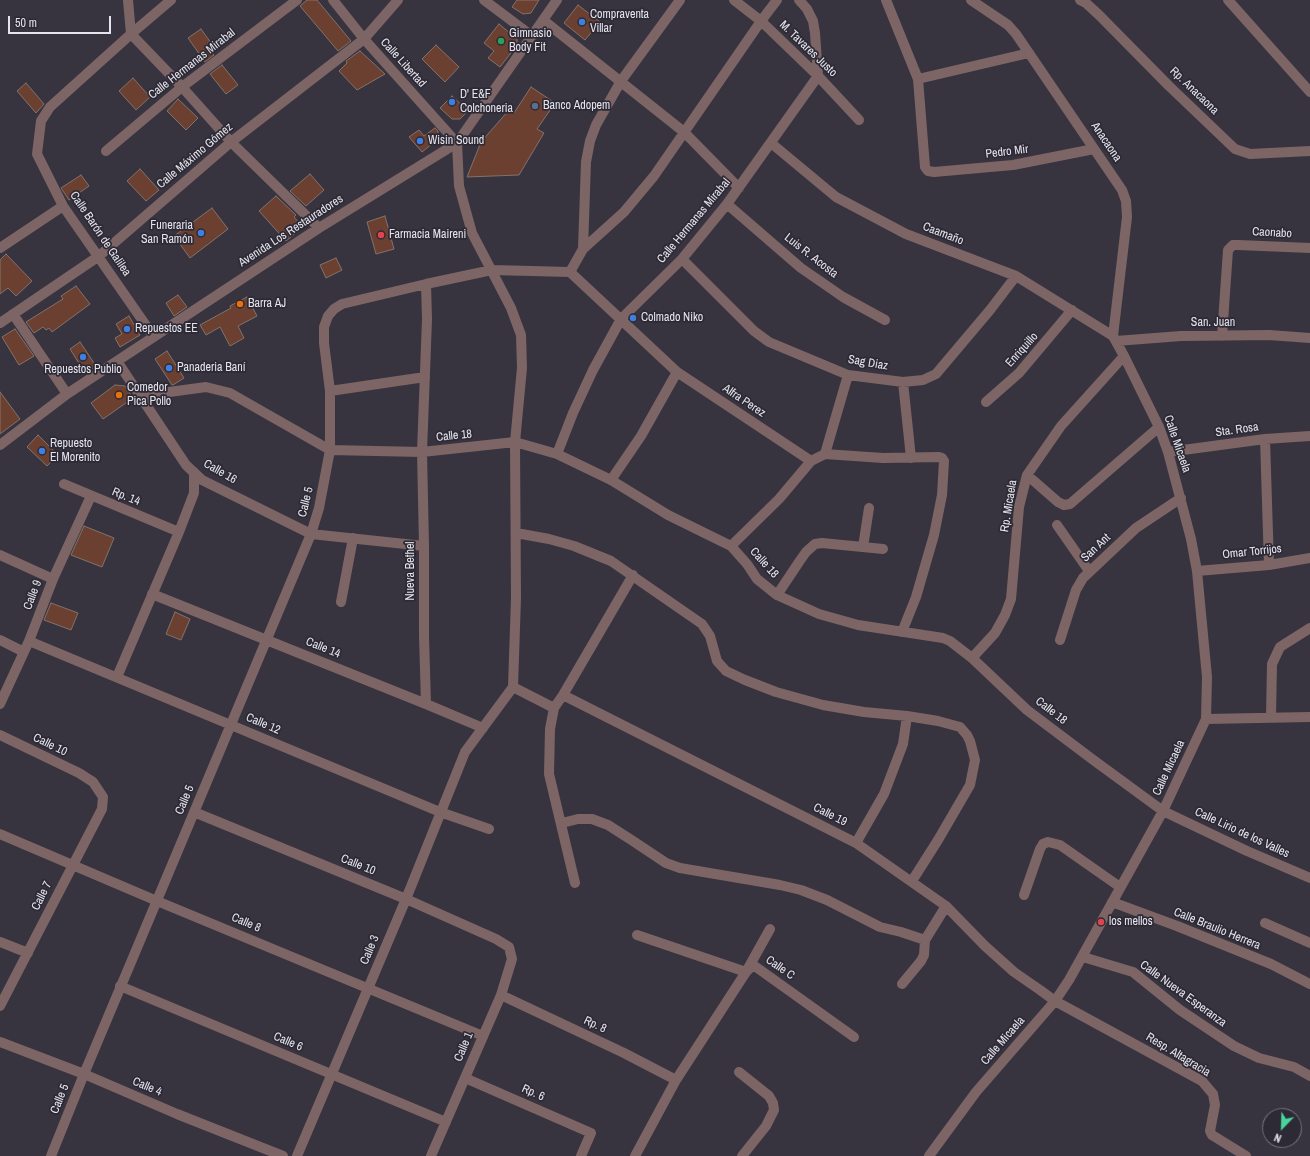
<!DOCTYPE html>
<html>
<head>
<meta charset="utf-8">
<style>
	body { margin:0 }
	#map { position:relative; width:1310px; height:1156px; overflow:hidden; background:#373440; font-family:"Archivo Narrow",sans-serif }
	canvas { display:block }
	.north { position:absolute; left:1262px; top:1108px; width:40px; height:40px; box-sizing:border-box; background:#2d2a36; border:1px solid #77747f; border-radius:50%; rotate:203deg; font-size:11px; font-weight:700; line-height:16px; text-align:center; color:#e5e4ec }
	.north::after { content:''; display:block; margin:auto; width:14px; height:18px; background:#49d49c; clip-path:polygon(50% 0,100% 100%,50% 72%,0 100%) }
	.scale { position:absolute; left:8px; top:16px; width:103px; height:18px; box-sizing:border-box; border:2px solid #e5e4ec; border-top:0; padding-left:5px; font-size:12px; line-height:14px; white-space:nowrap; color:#e5e4ec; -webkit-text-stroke:3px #2d2a36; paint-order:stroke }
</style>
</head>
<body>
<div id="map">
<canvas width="1310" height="1156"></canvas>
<div class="north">N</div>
<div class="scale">50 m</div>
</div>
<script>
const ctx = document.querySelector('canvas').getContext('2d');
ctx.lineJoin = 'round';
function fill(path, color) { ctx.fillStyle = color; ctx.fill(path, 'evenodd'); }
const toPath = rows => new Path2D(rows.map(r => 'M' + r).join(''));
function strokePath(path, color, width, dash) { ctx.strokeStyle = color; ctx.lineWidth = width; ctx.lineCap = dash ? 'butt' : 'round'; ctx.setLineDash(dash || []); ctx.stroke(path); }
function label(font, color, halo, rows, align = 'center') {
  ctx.font = font + ' "Archivo Narrow",sans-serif'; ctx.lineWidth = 3.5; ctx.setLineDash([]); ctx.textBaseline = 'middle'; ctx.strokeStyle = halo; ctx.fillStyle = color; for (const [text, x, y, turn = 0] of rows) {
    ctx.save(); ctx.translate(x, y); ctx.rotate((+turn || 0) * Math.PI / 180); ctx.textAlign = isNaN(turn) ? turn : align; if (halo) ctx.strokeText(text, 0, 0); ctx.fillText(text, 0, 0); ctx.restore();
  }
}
const building = toPath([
	[307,0,317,0,351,41,338,51,300,6,307,0],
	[517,0,539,0,531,13,523,14,512,7,517,0],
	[578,5,600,22,585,40,564,23,578,5],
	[499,24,517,39,517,45,500,67,488,58,494,51,484,43,499,24],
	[201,29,216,50,212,53,214,55,205,62,188,38,201,29],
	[436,45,459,67,445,82,422,59,436,45],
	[360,51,385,74,357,90,339,71,347,63,346,61,360,51],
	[222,65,238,85,226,94,210,74,222,65],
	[133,78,150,97,136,110,119,91,133,78],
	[26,83,44,104,36,113,17,91,26,83],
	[531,87,555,103,537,129,544,133,519,175,467,177,481,142,509,110,514,113,531,87],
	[452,96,468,111,460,119,452,119,440,108,452,96],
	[178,99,198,118,186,130,167,111,178,99],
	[435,128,438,131,438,139,422,152,409,137,419,130,424,136,435,128],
	[140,169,159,190,146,201,127,181,140,169],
	[310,174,324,190,306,206,290,191,310,174],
	[81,175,89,186,69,200,61,188,81,175],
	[276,196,296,215,294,217,303,227,286,241,259,211,276,196],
	[212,208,228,229,190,258,174,236,212,208],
	[385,216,394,249,376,254,367,222,385,216],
	[6,254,32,281,16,296,8,288,0,294,0,260,6,254],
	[336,258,342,270,326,278,320,265,336,258],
	[76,286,90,304,52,332,49,328,46,330,43,327,34,333,26,322,63,299,61,296,76,286],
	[178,295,187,307,174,316,166,303,178,295],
	[247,297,257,316,238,326,244,338,230,346,220,327,206,335,200,325,231,308,230,306,247,297],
	[129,316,140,335,120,347,115,338,122,334,116,324,129,316],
	[15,329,34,356,19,365,2,337,15,329],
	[80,342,96,366,85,373,70,349,80,342],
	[167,351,184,378,173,385,172,385,155,359,167,351],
	[115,385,125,386,133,398,103,419,91,403,115,385],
	[0,392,20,419,0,434,0,392],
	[38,435,58,455,47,466,27,447,38,435],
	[84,526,114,538,102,567,71,555,84,526],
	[51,603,78,613,71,630,44,620,51,603],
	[175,612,190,619,181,640,166,634,175,612]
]);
fill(building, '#6c4030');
strokePath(building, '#82726c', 1);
strokePath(toPath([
	[128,0,131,34],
	[484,0,532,36],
	[734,0,761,21,818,76,859,120],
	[886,0,918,79,925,167,928,171,934,172,1013,165,1094,149],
	[971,0,1008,25,1016,34,1122,190,1126,201,1127,217,1113,336],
	[1080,0,1086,3,1099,15,1169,86,1235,149,1250,154,1310,151],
	[1228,0,1310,92],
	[543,20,684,132,739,188],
	[131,34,182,87,231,142,319,228],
	[918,79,1029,53],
	[771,143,836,197,906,234,1016,276,1113,336,1124,356,1159,427,1168,452,1191,539,1197,571,1207,677,1206,719,1163,811,1069,980,1055,1001,976,1092,929,1156],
	[106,151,182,87,297,0],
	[727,204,801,268,843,297,885,320],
	[0,248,63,206],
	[583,249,624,212,654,176,761,21,777,0],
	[682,259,754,331,769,342,848,375,903,382,923,380,936,374,990,310,1016,276],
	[570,272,677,372,811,461],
	[570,272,583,249,586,162,590,141,596,125,621,81,680,0],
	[426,284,427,319,422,452,424,546,424,636,426,704],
	[13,314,67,394],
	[0,323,99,256,231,142,364,39,398,0],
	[1222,336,1228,250,1233,245,1238,245,1310,248],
	[154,337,63,206,37,154,41,121,50,107,131,34,171,0],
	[1116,341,1181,336,1269,335,1310,338],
	[117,361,186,465,202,480,311,534,424,546],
	[903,382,911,458],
	[330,391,324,343,324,327,328,316,334,309,342,304,426,284,492,270,570,272],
	[140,396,206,387,230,393,330,450,422,452,515,442,557,454,611,480,668,515,731,546,747,564,757,579,777,595,819,614,858,625,943,638,950,641,972,658,1027,710,1092,759,1163,811,1247,851,1310,878],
	[986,402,1019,373,1072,310],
	[1265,439,1269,565],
	[0,445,67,394,319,228,457,143,557,0],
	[1168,452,1265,439,1310,436],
	[557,454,573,413,593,370,621,319,682,259,727,204,818,76,815,33,813,21,807,9,799,0],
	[825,454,848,375],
	[1027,475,1058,502,1064,505,1070,504,1159,427],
	[611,480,641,436,677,372],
	[64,484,179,532],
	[1057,525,1089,571],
	[516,533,549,539,574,546,611,561,702,624,710,636,717,661,726,671,745,680,776,692,823,705,864,712,907,716,938,721,960,727,967,735,970,741,975,760,970,785,938,840,912,881],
	[731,546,779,499,811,461,825,454,883,458,939,457,942,458,944,461,942,495,934,535,916,597,902,632],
	[863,547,869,508],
	[0,555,53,579],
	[1197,571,1269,565,1310,558],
	[152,594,426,704,483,728],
	[777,595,799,562,806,552,815,544,822,543,883,549],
	[341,602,353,538],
	[0,640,24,652],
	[1060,640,1076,590,1083,578,1136,528,1181,498],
	[29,641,440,812,489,829],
	[972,658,995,633,1005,615,1011,599,1019,507,1027,475,1061,426,1124,356],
	[117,677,179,532,194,493,194,472],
	[513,687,554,708],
	[563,695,856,843,946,906,985,946,1014,972,1040,990,1055,1001,1202,1081,1213,1094,1215,1105,1210,1131,1212,1135,1246,1156],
	[0,704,29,641,53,579,91,496],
	[1271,717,1272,664,1280,647,1310,628],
	[1206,719,1310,717],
	[0,735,79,773,93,782,103,797,102,809,0,1006],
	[194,812,406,899,496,939,509,947,512,959,501,995,431,1156],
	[562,823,578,819,592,819,608,825,633,841,666,863,680,868,780,885,801,890,827,900,880,927,901,932,925,940],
	[0,834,157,901,483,1036],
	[856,843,884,794,903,744,907,716],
	[575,883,549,774,550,729,554,708,563,695,633,575],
	[1024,895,1040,849,1043,844,1048,842,1060,845,1120,887],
	[1112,902,1177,926,1271,964,1310,984],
	[1265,923,1310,943],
	[637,935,746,972,751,967,756,967,854,1037],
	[0,942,28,953],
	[1083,957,1133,972,1180,1010,1234,1046,1259,1058,1294,1067,1310,1076],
	[902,984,921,961,924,955,925,940,946,906],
	[120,986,446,1122],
	[501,995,624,1053,676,1080],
	[0,1042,84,1074,177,1114,283,1156],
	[739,1072,769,1096,773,1103,774,1110,766,1126,742,1156],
	[465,1078,591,1133,581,1156],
	[51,1156,84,1074,311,534,319,508,330,450,330,391,425,377],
	[297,1156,406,899,465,752,513,687,516,598,515,442,522,368,521,335,511,308,472,233,459,186,457,143,364,39,333,0],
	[635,1156,676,1080,746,972,770,929]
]), '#7d6565', 10);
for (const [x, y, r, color] of [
	[582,22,4,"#3f7fe0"],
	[501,41,4,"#2e9e5b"],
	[452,102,4,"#3f7fe0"],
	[535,106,4,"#5c6f8a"],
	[420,141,4,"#3f7fe0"],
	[201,233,4,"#3f7fe0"],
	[381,235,4,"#e0444e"],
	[240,304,4,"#e8710a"],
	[633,318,4,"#3f7fe0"],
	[127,329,4,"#3f7fe0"],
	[83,357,4,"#3f7fe0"],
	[169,368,4,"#3f7fe0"],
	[119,395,4,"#e8710a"],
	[42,451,4,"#3f7fe0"],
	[1101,922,4,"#e0444e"]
]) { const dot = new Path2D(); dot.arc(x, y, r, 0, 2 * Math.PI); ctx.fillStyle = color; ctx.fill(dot); strokePath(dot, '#2d2a36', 1.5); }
label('12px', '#e5e4ec', '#2d2a36', [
	["Compraventa",590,15],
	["Villar",590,29],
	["Gimnasio",509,34],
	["Body Fit",509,48],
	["D' E&F",460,95],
	["Colchoneria",460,109],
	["Banco Adopem",543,106],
	["Wisin Sound",428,141],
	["Funeraria",193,226,"right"],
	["San Ramón",193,240,"right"],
	["Farmacia Maireni",389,235],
	["Barra AJ",248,304],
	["Colmado Niko",641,318],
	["Repuestos EE",135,329],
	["Panaderia Baní",177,368],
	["Repuestos Publio",83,370,"center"],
	["Comedor",127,388],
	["Pica Pollo",127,402],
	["Repuesto",50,444],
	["El Morenito",50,458],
	["los mellos",1109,922]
], 'left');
label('12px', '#e5e4ec', '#2d2a36', [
	["M. Tavares Justo",808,49,44],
	["Calle Libertad",403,63,48],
	["Calle Hermanas Mirabal",192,64,-38],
	["Rp. Anacaona",1194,91,44],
	["Anacaona",1106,142,56],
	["Pedro Mir",1007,152,-7],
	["Calle Máximo Gómez",195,156,-40],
	["Calle Hermanas Mirabal",694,221,-50],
	["Avenida Los Restauradores",291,231,-33],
	["Caonabo",1272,233,3],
	["Calle Barón de Galilea",100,234,56],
	["Caamaño",943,234,21],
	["Luis R. Acosta",811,256,38],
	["San. Juan",1213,323],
	["Enriquillo",1022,350,-48],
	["Sag Diaz",868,363,10],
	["Alfra Perez",744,401,34],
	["Sta. Rosa",1237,430,-8],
	["Calle 18",454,436,-6],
	["Calle Micaela",1177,444,71],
	["Calle 16",220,472,30],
	["Rp. 14",126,497,22],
	["Calle 5",306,502,-76],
	["Rp. Micaela",1009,506,-81],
	["San Ant",1096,548,-43],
	["Omar Torrijos",1252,552,-6],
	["Calle 18",764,563,48],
	["Nueva Bethel",411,571,-90],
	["Calle 9",33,595,-69],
	["Calle 14",323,648,22],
	["Calle 18",1051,711,38],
	["Calle 12",263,724,23],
	["Calle 10",50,745,26],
	["Calle Micaela",1169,768,-65],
	["Calle 5",185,800,-67],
	["Calle 19",830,815,27],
	["Calle Lirio de los Valles",1242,833,25],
	["Calle 10",358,865,22],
	["Calle 7",42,896,-63],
	["Calle 8",246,923,23],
	["Calle Braulio Herrera",1217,929,22],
	["Calle 3",370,950,-67],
	["Calle C",780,968,35],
	["Calle Nueva Esperanza",1183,994,36],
	["Rp. 8",595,1025,25],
	["Calle Micaela",1003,1041,-49],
	["Calle 6",288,1042,23],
	["Calle 1",464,1047,-67],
	["Resp. Altagracia",1178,1055,31],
	["Calle 4",147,1087,23],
	["Rp. 6",533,1093,24],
	["Calle 5",60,1099,-68]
]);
</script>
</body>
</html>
